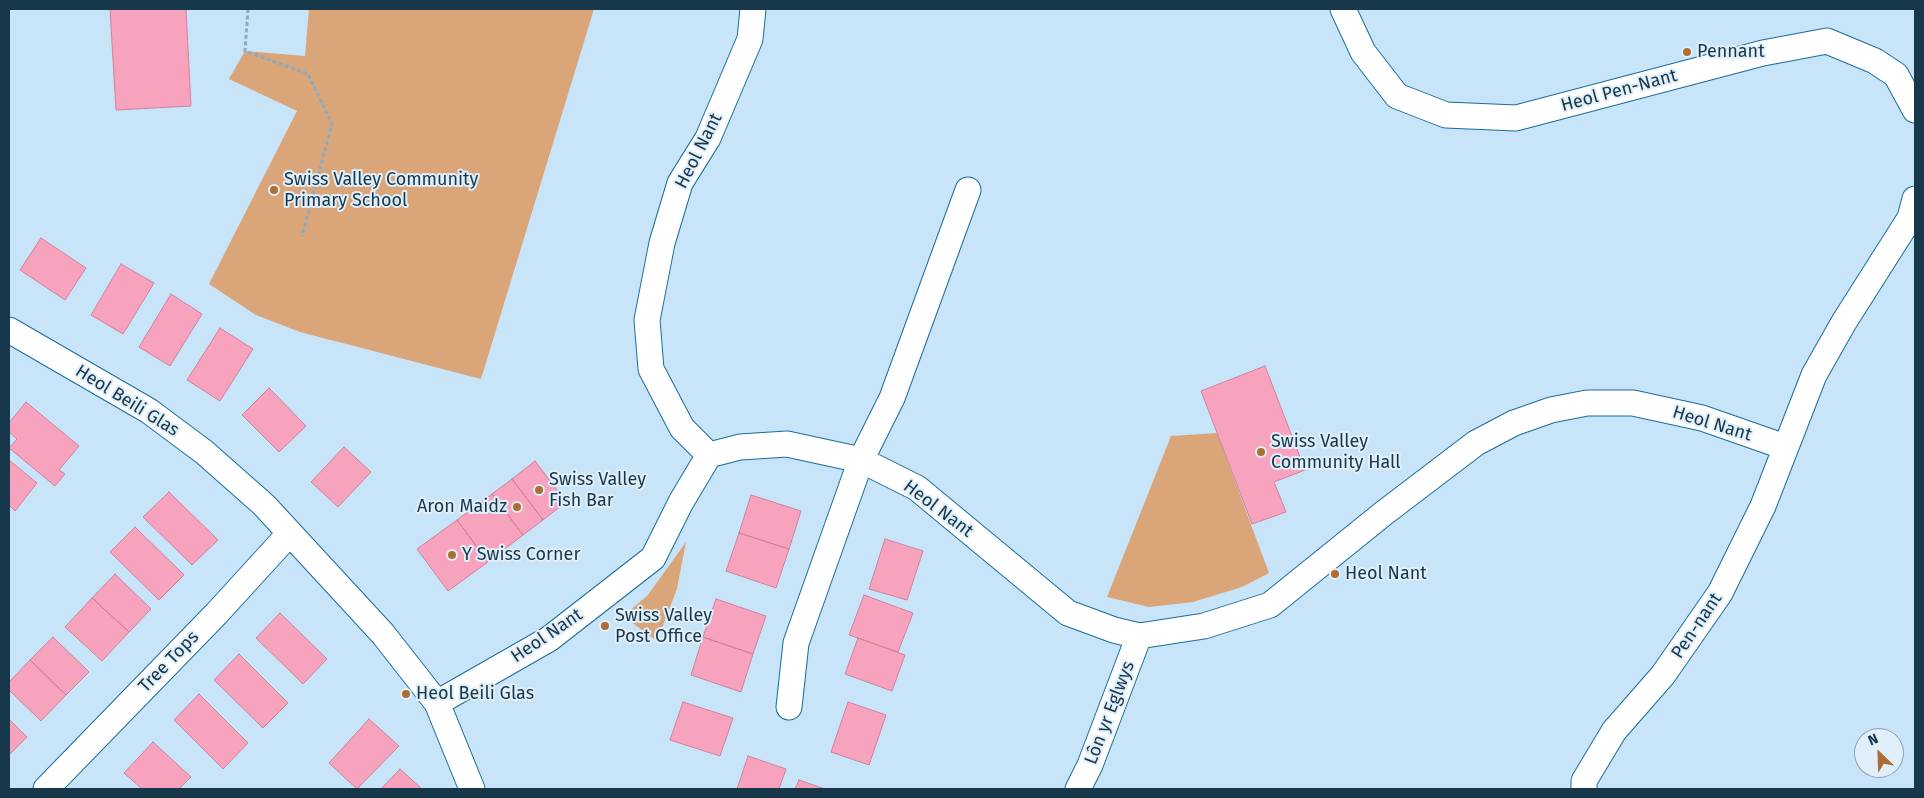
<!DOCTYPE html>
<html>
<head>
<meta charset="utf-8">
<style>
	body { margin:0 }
	#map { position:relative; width:1924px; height:798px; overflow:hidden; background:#c7e4f8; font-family:"Fira Sans",sans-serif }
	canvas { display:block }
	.frame { position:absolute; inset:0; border:10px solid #17374b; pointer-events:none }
	.north { position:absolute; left:1854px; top:728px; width:50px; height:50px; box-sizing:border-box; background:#e0eff9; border:1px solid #90a5b3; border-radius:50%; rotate:336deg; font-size:14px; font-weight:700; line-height:20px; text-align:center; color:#17374b }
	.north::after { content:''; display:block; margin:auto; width:18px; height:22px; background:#ad6d35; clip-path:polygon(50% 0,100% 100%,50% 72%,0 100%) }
</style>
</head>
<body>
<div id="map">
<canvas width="1924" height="798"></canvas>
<div class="frame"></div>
<div class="north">N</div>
</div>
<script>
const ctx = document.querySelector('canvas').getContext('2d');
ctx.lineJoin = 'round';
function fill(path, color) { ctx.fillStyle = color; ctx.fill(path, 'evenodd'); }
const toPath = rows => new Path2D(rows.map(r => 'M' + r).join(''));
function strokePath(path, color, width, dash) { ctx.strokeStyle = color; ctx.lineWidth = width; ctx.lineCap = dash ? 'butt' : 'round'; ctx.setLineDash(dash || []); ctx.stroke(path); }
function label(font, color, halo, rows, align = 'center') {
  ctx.font = font + ' "Fira Sans",sans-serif'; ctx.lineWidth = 4; ctx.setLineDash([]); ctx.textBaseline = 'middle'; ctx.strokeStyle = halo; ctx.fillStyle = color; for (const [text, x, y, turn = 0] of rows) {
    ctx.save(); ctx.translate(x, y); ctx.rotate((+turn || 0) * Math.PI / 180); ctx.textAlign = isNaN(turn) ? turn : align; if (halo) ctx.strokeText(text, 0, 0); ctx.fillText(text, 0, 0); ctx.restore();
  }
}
fill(toPath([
	[309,9,594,9,481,379,300,332,256,315,209,284,297,111,229,79,245,51,305,56],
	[1217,433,1269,573,1242,587,1193,602,1149,607,1107,597,1171,436],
	[686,542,677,589,657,641,623,616,647,596]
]), '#dba57a');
const building = toPath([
	[110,9,186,9,191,106,116,110,110,9],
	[41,238,86,268,65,300,20,270,41,238],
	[121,264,154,283,123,334,91,315,121,264],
	[171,294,202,314,170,366,139,347,171,294],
	[220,328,253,349,220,401,187,380,220,328],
	[1265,366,1305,470,1274,482,1286,512,1252,524,1201,391,1265,366],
	[269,388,306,426,279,452,242,415,269,388],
	[26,402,79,446,59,470,65,474,55,486,9,448,17,439,9,432,9,423,26,402],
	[344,447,371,472,338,507,311,482,344,447],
	[9,460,37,483,15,511,9,505,9,460],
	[535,461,566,502,543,520,512,479,535,461],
	[512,479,543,520,523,535,492,494,512,479],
	[169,492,218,540,192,565,143,517,169,492],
	[492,494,523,535,488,562,457,520,492,494],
	[751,495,801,511,789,549,739,533,751,495],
	[457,520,488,562,448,591,417,549,457,520],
	[135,527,184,575,159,600,110,552,135,527],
	[739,533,789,549,776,588,726,571,739,533],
	[885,539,923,551,907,600,869,589,885,539],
	[115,574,151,609,129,632,92,598,115,574],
	[864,595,913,613,898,652,849,635,864,595],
	[92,598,129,632,102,661,65,627,92,598],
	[716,599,766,616,753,654,703,637,716,599],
	[280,613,327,659,303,684,256,638,280,613],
	[53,637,89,672,66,695,30,660,53,637],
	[703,637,753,654,741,692,691,675,703,637],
	[858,638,905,655,892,691,845,674,858,638],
	[239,654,288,703,263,728,214,680,239,654],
	[30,660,66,695,41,721,9,690,9,682,30,660],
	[199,694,248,743,223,769,174,720,199,694],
	[683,702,733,718,720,756,670,740,683,702],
	[848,702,886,715,869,765,831,752,848,702],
	[9,719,27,737,9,755,9,719],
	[369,719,399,746,357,789,329,763,369,719],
	[153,742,191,777,179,789,142,789,124,773,153,742],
	[748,756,786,769,779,789,737,789,748,756],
	[400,769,422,789,381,789,400,769],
	[799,780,825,789,795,789,799,780]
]);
fill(building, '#f7a3be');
strokePath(building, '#d2819c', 1);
const minor = toPath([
	[1343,9,1363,52,1397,96,1446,115,1516,118,1763,53,1827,41,1875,61,1896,75,1915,110],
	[9,330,149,411,204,452,264,505,383,634,437,703,472,789],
	[709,455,682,428,651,369,647,320,662,243,680,183,708,138,750,39,753,9],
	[437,703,549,639,653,558,681,502,709,455,740,447,787,444,861,460,917,488,1068,613,1114,630,1139,636,1204,626,1270,605,1384,513,1476,443,1514,423,1551,410,1587,403,1633,403,1702,418,1785,447],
	[789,707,796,643,861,460,892,398,968,190],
	[46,789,217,613,290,533],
	[1078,789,1090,765,1139,636],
	[1584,789,1584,781,1614,731,1663,675,1720,593,1763,506,1814,375,1844,322,1910,218,1915,199]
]);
strokePath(minor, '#1b6d9b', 27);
strokePath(toPath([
	[248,9,245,51,308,74,332,124,302,236]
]), '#8dabbf', 3, [4, 2.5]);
strokePath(minor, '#fff', 25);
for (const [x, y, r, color] of [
	[1687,52,5,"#ad6d35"],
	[274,190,5,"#ad6d35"],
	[1261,452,5,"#ad6d35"],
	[539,490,5,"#ad6d35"],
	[517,507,5,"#ad6d35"],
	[452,555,5,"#ad6d35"],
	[1335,574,5,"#ad6d35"],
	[605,626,5,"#ad6d35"],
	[406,694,5,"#ad6d35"]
]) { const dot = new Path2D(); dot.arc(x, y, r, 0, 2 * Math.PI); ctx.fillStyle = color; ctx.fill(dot); strokePath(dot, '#e0eff9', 2); }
label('18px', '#17374b', '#e0eff9', [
	["Pennant",1697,52],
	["Swiss Valley Community",284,180],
	["Primary School",284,201],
	["Swiss Valley",1271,442],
	["Community Hall",1271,463],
	["Swiss Valley",549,480],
	["Fish Bar",549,501],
	["Aron Maidz",507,507,"right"],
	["Y Swiss Corner",462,555],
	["Heol Nant",1345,574],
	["Swiss Valley",615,616],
	["Post Office",615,637],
	["Heol Beili Glas",416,694]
], 'left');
label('18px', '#17374b', '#e0eff9', [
	["Heol Pen-Nant",1619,91,-15],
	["Heol Nant",699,151,-63],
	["Heol Beili Glas",127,401,32],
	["Heol Nant",1712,424,17],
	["Heol Nant",938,509,37],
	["Pen-nant",1697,626,-56],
	["Heol Nant",547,636,-34],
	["Tree Tops",169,662,-46],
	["Lôn yr Eglwys",1110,713,-69]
]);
</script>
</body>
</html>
